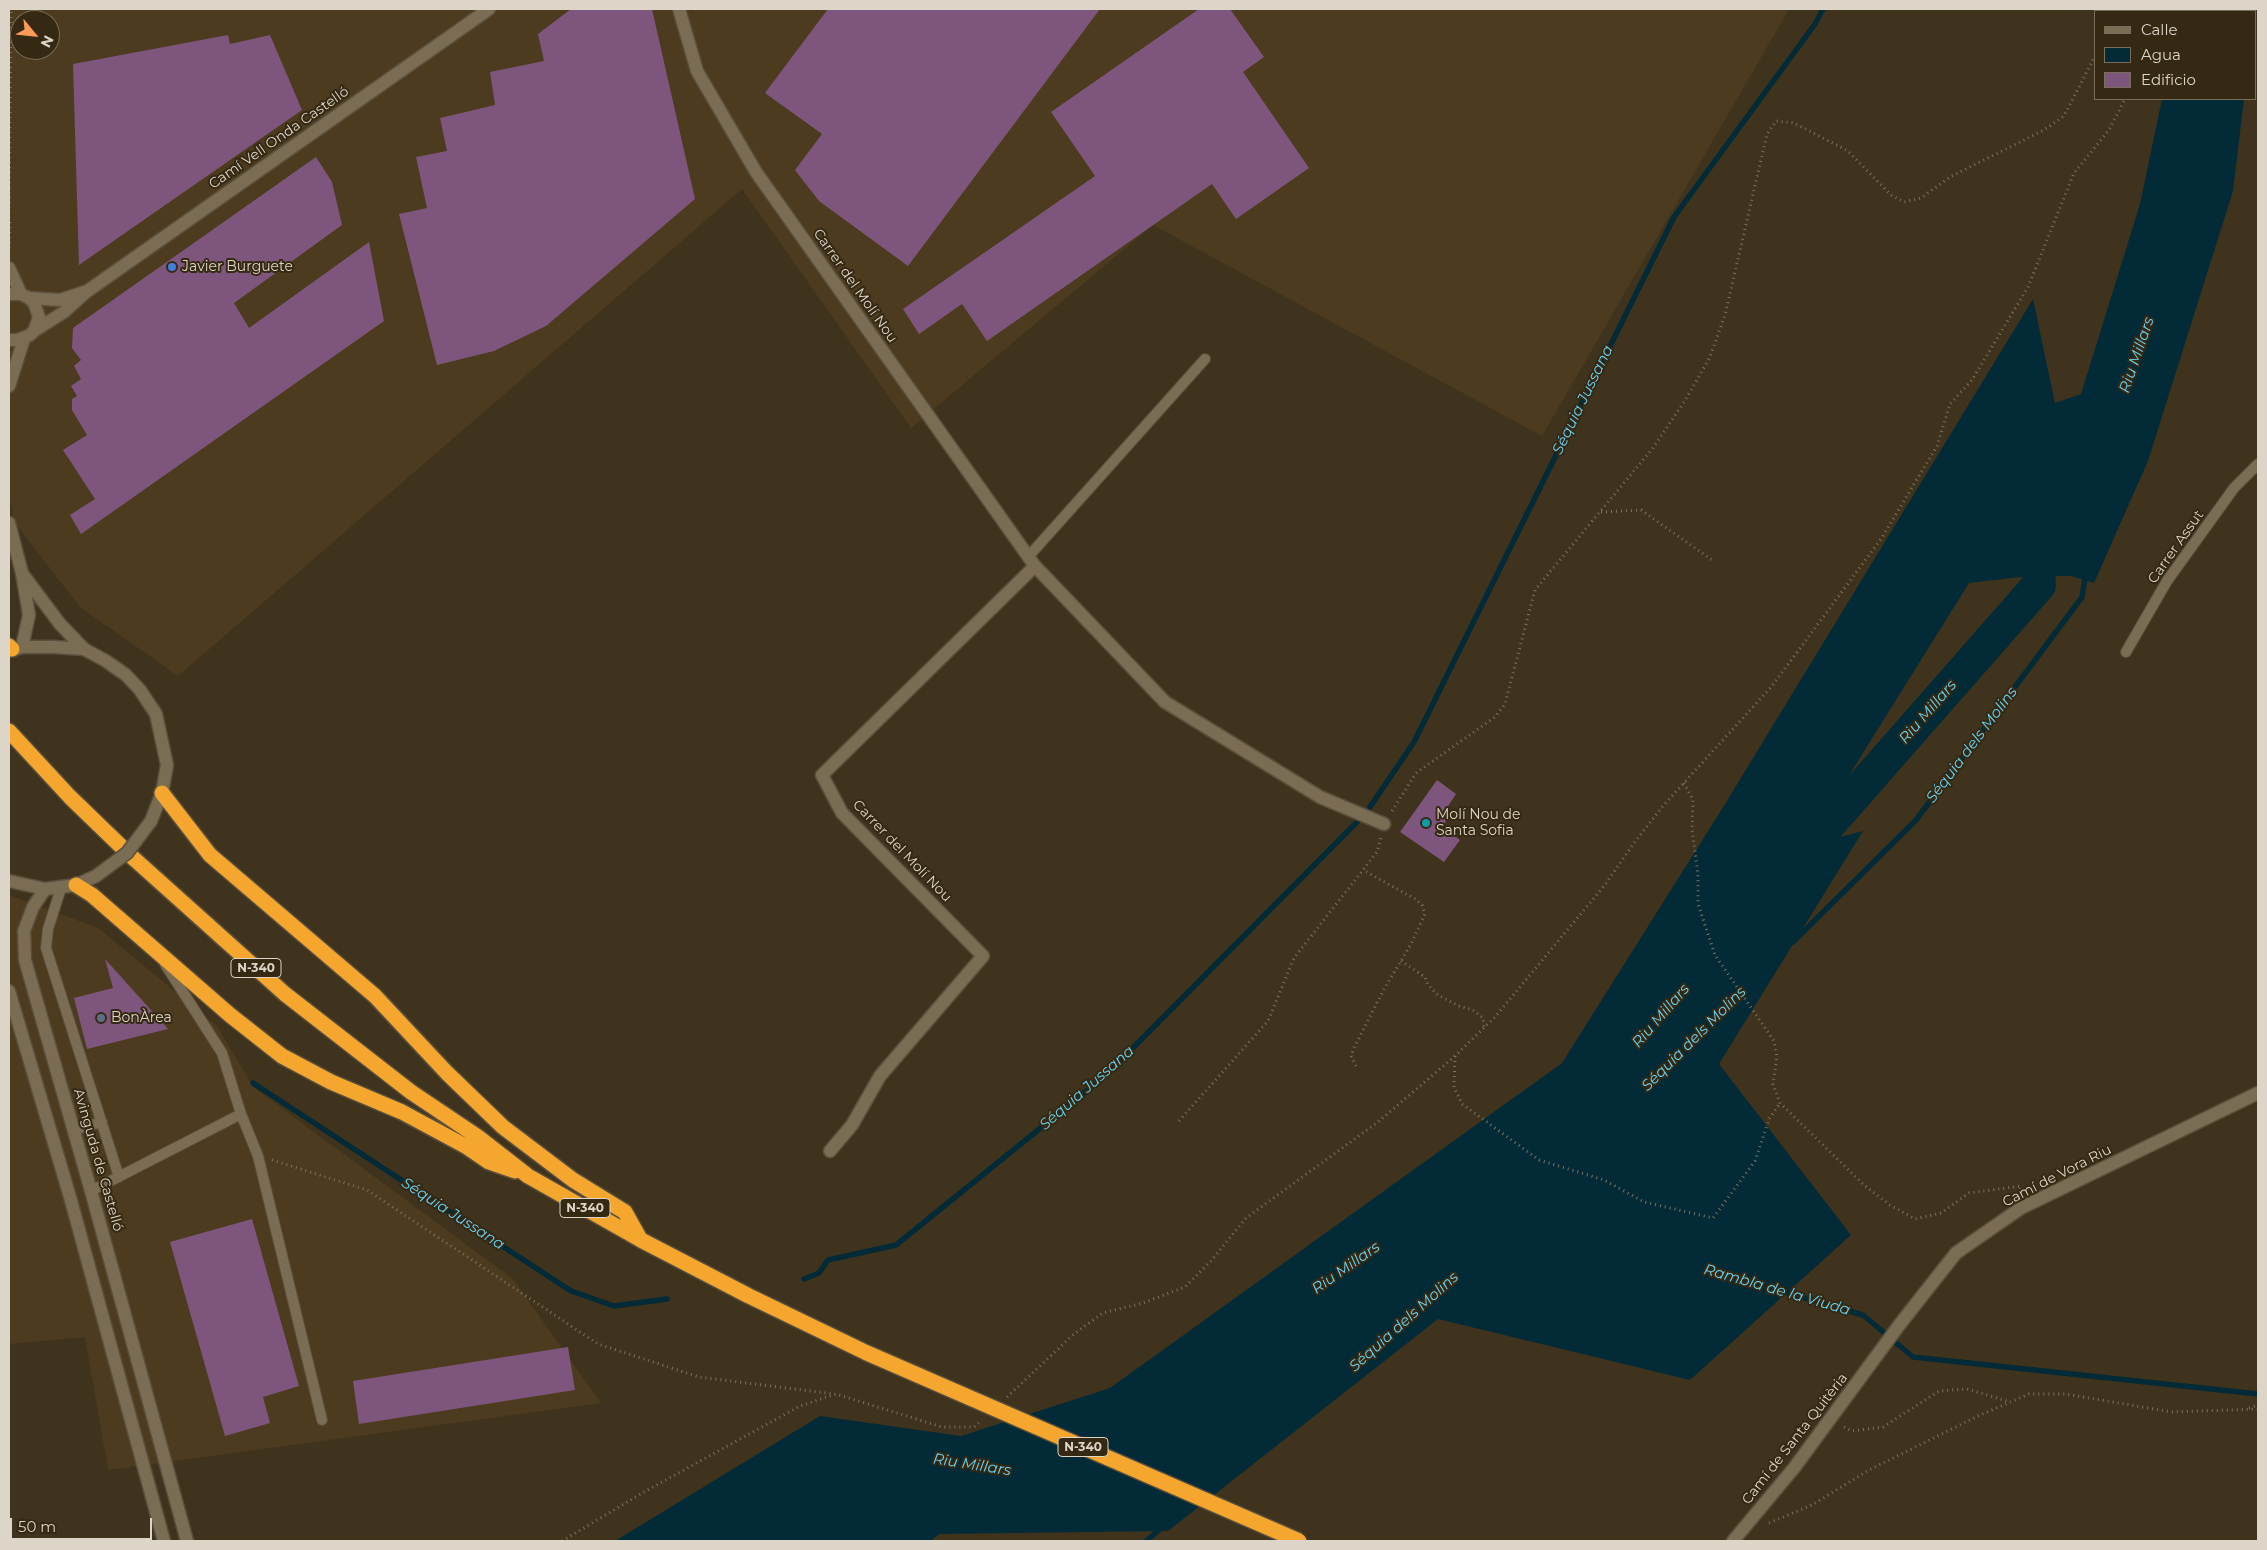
<!DOCTYPE html>
<html>
<head>
<meta charset="utf-8">
<style>
	body { margin:0 }
	#map { position:relative; width:2267px; height:1550px; overflow:hidden; background:#40331d; font-family:Montserrat,sans-serif }
	canvas { display:block }
	.frame { position:absolute; inset:0; border:10px solid #ddd5c8; pointer-events:none }
	.legend { position:absolute; left:2094px; top:10px; width:162px; height:90px; box-sizing:border-box; background:#362913; border:1px solid #796e5b; margin:0; padding:6px 9px; list-style:none; font-size:15px; color:#ddd5c8 }
	.legend li { display:flex; align-items:center; gap:10px; height:25px }
	.legend b { width:25px; border:1px solid #796e5b }
	.north { position:absolute; left:10px; top:10px; width:50px; height:50px; box-sizing:border-box; background:#362913; border:1px solid #796e5b; border-radius:50%; rotate:118deg; font-size:14px; font-weight:700; line-height:20px; text-align:center; color:#ddd5c8 }
	.north::after { content:''; display:block; margin:auto; width:18px; height:22px; background:#fe9b59; clip-path:polygon(50% 0,100% 100%,50% 72%,0 100%) }
	.scale { position:absolute; left:10px; top:1518px; width:142px; height:22px; box-sizing:border-box; border:2px solid #ddd5c8; border-top:0; padding-left:6px; font-size:15px; line-height:18px; white-space:nowrap; color:#ddd5c8; -webkit-text-stroke:4px #362913; paint-order:stroke }
</style>
</head>
<body>
<div id="map">
<canvas width="2267" height="1550"></canvas>
<div class="frame"></div>
<ul class="legend">
<li><b style="height:6px;background:#7b6c54"></b>Calle</li>
<li><b style="height:14px;background:#032b37"></b>Agua</li>
<li><b style="height:14px;background:#7e567d"></b>Edificio</li>
</ul>
<div class="north">N</div>
<div class="scale">50 m</div>
</div>
<script>
const ctx = document.querySelector('canvas').getContext('2d');
ctx.lineJoin = 'round';
function fill(path, color) { ctx.fillStyle = color; ctx.fill(path, 'evenodd'); }
const toPath = rows => new Path2D(rows.map(r => 'M' + r).join(''));
function strokePath(path, color, width, dash) { ctx.strokeStyle = color; ctx.lineWidth = width; ctx.lineCap = dash ? 'butt' : 'round'; ctx.setLineDash(dash || []); ctx.stroke(path); }
function label(font, color, halo, rows, align = 'center') {
  ctx.font = font + ' Montserrat,sans-serif'; ctx.lineWidth = 4; ctx.setLineDash([]); ctx.textBaseline = 'middle'; ctx.strokeStyle = halo; ctx.fillStyle = color; for (const [text, x, y, turn = 0] of rows) {
    ctx.save(); ctx.translate(x, y); ctx.rotate((+turn || 0) * Math.PI / 180); ctx.textAlign = isNaN(turn) ? turn : align; if (halo) ctx.strokeText(text, 0, 0); ctx.fillText(text, 0, 0); ctx.restore();
  }
}
fill(toPath([
	[9,9,1789,9,1542,436,1153,225,911,428,742,189,178,676,80,607,14,522,9,493],
	[20,20,50,20,50,50,20,50],
	[9,895,98,928,217,1026,253,1087,513,1279,601,1403,108,1470,85,1337,9,1344]
]), '#4c3b1e');
fill(toPath([
	[2162,99,2244,99,2233,191,2148,461,2094,583,2071,576,2029,576,1969,583,1805,846,1863,831,1719,1064,1851,1235,1690,1380,1438,1319,1168,1531,939,1534,931,1541,615,1541,820,1416,961,1436,1110,1388,1562,1063,1725,804,2033,299,2055,403,2081,394,2140,204]
]), '#032b37');
strokePath(toPath([
	[1370,807,1414,742,1674,217,1815,24,1823,9],
	[1793,942,1916,820,2082,597,2086,573],
	[253,1083,571,1291,614,1306,667,1299],
	[804,1279,819,1273,828,1260,896,1245,1106,1075,1357,822],
	[1781,1291,1863,1315,1913,1357,2258,1394],
	[1146,1541,1164,1526]
]), '#032b37', 5.5);
strokePath(toPath([
	[1780,880,2039,585,2036,531]
]), '#032b37', 34);
fill(toPath([
	[571,9,652,9,695,199,546,326,494,351,437,365,399,214,427,208,416,157,447,151,440,118,495,105,490,72,544,61,538,34],
	[828,9,1100,9,908,266,819,201,795,170,822,134,765,93],
	[1199,9,1230,9,1264,57,1243,72,1309,168,1236,219,1212,184,987,341,962,304,919,334,903,309,1095,176,1051,112],
	[228,35,230,44,270,35,302,110,79,265,73,64],
	[316,157,332,182,342,225,234,303,249,328,369,242,384,321,81,534,70,515,95,499,63,450,87,435,72,410,72,399,77,396,71,386,81,379,74,366,81,360,72,348,73,328],
	[1437,780,1456,794,1443,814,1448,818,1442,827,1460,840,1444,862,1400,832],
	[105,959,168,1029,87,1049,74,998,113,988],
	[252,1219,299,1386,263,1397,270,1423,225,1436,170,1242],
	[568,1347,575,1390,359,1424,353,1381]
]), '#7e567d');
const lane = toPath([
	[1028,557,1205,359],
	[2126,652,2167,581,2234,488,2258,464],
	[61,888,48,929,46,948,119,1177],
	[241,1114,258,1156,322,1420],
	[74,1130,102,1122],
	[91,1191,241,1114,222,1053,165,964]
]);
const street = toPath([
	[679,9,697,71,756,172,1035,566,1165,702,1320,797,1384,824],
	[29,298,60,300,84,292],
	[34,331,64,312,86,292,489,9],
	[830,1151,852,1125,880,1076,983,956,842,813,822,775,1035,566],
	[1733,1541,1794,1468,1900,1324,1956,1253,2021,1208,2258,1093]
]);
const secondary = toPath([
	[9,268,21,294],
	[9,294,21,294,29,298,34,303,39,317,34,331,30,335,17,340,9,340],
	[9,386,24,339],
	[9,523,22,573,29,615,22,647],
	[24,576,60,624,84,649],
	[9,651,22,647,54,647,84,649,106,661,126,675,140,690,156,714,167,765,162,793,151,821],
	[9,881,45,889,76,885,96,876],
	[45,889,33,907,24,931,25,960,91,1191,187,1541],
	[9,991,70,1197,164,1541]
]);
const highway = toPath([
	[9,646,12,649],
	[9,731,70,797,131,856,285,994,411,1092,478,1137,528,1176,641,1240,749,1296,867,1353],
	[162,793,210,855,375,996,447,1073,503,1127,573,1180,625,1212,640,1239],
	[76,885,92,895,230,1015,282,1056,331,1082,402,1112,467,1147,489,1162,515,1171]
]);
strokePath(lane, '#5a4f3c', 12);
strokePath(street, '#5a4f3c', 15);
strokePath(secondary, '#5a4f3c', 15);
strokePath(highway, '#5a4f3c', 18);
strokePath(toPath([
	[2112,11,2113,9],
	[2165,11,2166,9],
	[9,218,11,9],
	[9,253,10,218],
	[1601,512,1641,510,1712,560],
	[1684,783,1693,800,1692,829,1698,875,1698,904,1715,955,1774,1041,1777,1057,1773,1084,1780,1103,1864,1185,1890,1205,1915,1219,1941,1213,1969,1193,2021,1186,2021,1192],
	[1392,811,1416,773,1495,717,1505,704,1535,590,1653,448,1686,399,1710,357,1725,315,1767,134,1776,121,1794,123,1848,151,1891,195,1904,202,1921,198,1950,177,2044,130,2064,116,2096,54],
	[1401,961,1425,977,1428,985,1438,995,1459,1006,1473,1010,1483,1018,1484,1027],
	[1455,1056,1454,1087,1462,1104,1539,1160,1604,1180,1644,1202,1713,1218,1755,1161,1769,1119,1780,1103],
	[1356,1066,1351,1056,1355,1046,1383,991,1411,944,1425,914,1422,905,1415,899,1363,870],
	[1179,1121,1268,1021,1294,958,1377,852,1381,837],
	[272,1160,367,1190,598,1344,699,1377,834,1394],
	[1007,1397,1074,1334,1103,1313,1143,1303,1185,1287,1211,1261,1246,1218,1378,1122,1455,1056,1495,1017,1604,886,1634,843,1663,806,1772,686,1881,539,1937,446,1950,404,1972,380,2028,287,2074,173,2109,130,2125,99],
	[2249,1408,2258,1405],
	[1844,1427,1852,1431,1883,1427,1939,1391,1967,1389,2010,1402],
	[1769,1523,1812,1505,1869,1470,1978,1416,2029,1394,2065,1394,2172,1412,2258,1409],
	[562,1541,644,1492,800,1406,836,1394,942,1427,974,1427,982,1420]
]), '#7d725f', 3, [1, 4]);
strokePath(lane, '#7b6c54', 10);
strokePath(street, '#7b6c54', 12);
strokePath(secondary, '#7b6c54', 12);
strokePath(highway, '#f4a62e', 15);
const secondaryBridge = toPath([
	[96,876,127,853,151,821]
]);
const highwayBridge = toPath([
	[867,1353,1299,1541]
]);
strokePath(secondaryBridge, '#5a4f3c', 15, []);
strokePath(highwayBridge, '#5a4f3c', 18, []);
strokePath(secondaryBridge, '#7b6c54', 12);
strokePath(highwayBridge, '#f4a62e', 15);
for (const [x, y, r, color] of [
	[172,267,5,"#3f7fe0"],
	[1426,823,5,"#0f9aa8"],
	[101,1018,5,"#5c6f8a"]
]) { const dot = new Path2D(); dot.arc(x, y, r, 0, 2 * Math.PI); ctx.fillStyle = color; ctx.fill(dot); strokePath(dot, '#362913', 2); }
for (const [x, y, w] of [
	[256,968,50],
	[585,1208,50],
	[1083,1447,50]
]) { const box = new Path2D(); box.roundRect(x - w / 2, y - 9.5, w, 19, 4); ctx.fillStyle = '#362913'; ctx.fill(box); strokePath(box, '#ddd5c8', 1); }
label('bold 12px', '#ddd5c8', null, [
	["N-340",256,968],
	["N-340",585,1208],
	["N-340",1083,1447]
]);
label('14px', '#ddd5c8', '#362913', [
	["Camí Vell Onda Castelló",279,138,-35],
	["Carrer del Molí Nou",855,286,55],
	["Carrer Assut",2176,547,-55],
	["Carrer del Molí Nou",902,851,46],
	["Avinguda de Castelló",98,1160,74],
	["Camí de Vora Riu",2057,1176,-27],
	["Camí de Santa Quitèria",1795,1439,-52]
]);
label('14px', '#ddd5c8', '#362913', [
	["Javier Burguete",182,267],
	["Molí Nou de",1436,815],
	["Santa Sofia",1436,831],
	["BonÀrea",111,1018]
], 'left');
label('italic 15px', '#67d1f3', '#362913', [
	["Riu Millars",2137,355,-71],
	["Séquia Jussana",1583,400,-64],
	["Riu Millars",1928,712,-49],
	["Séquia dels Molins",1972,745,-53],
	["Riu Millars",1661,1016,-49],
	["Séquia dels Molins",1694,1039,-45],
	["Séquia Jussana",1087,1088,-41],
	["Séquia Jussana",453,1214,33],
	["Riu Millars",1346,1268,-35],
	["Rambla de la Viuda",1777,1290,16],
	["Séquia dels Molins",1404,1322,-42],
	["Riu Millars",972,1465,9]
]);
</script>
</body>
</html>
